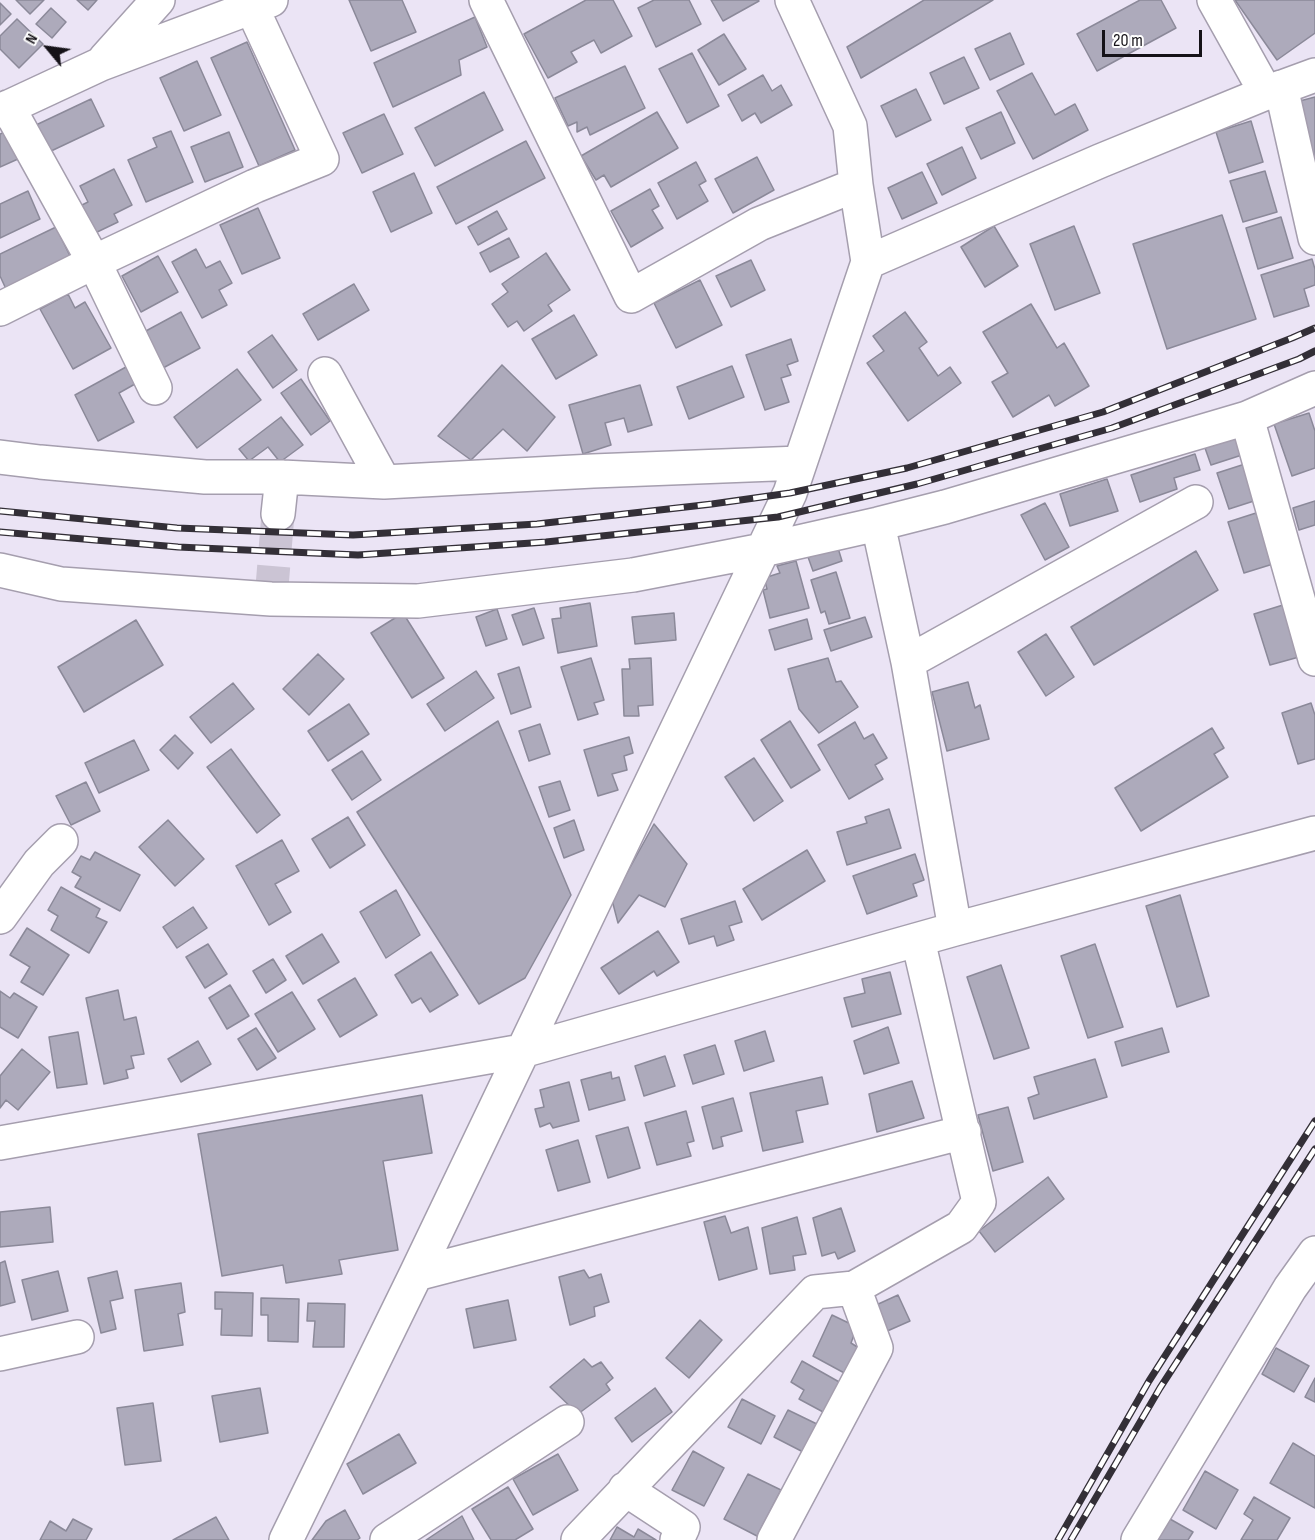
<!DOCTYPE html>
<html>
<head>
<meta charset="utf-8">
<style>
	body { margin:0 }
	#map { position:relative; width:1315px; height:1540px; overflow:hidden; background:#ebe4f5; font-family:"Sofia Sans Condensed",sans-serif }
	canvas { display:block }
	.north { position:absolute; left:18px; top:18px; width:60px; height:60px; -webkit-text-stroke:4px #fff; paint-order:stroke; rotate:299deg; font-size:16px; font-weight:700; line-height:24px; text-align:center; color:#151218 }
	.north::after { content:''; display:block; margin:auto; width:21px; height:27px; background:#151218; clip-path:polygon(50% 0,100% 100%,50% 72%,0 100%) }
	.scale { position:absolute; left:1102px; top:30px; width:100px; height:27px; box-sizing:border-box; border:3px solid #151218; border-top:0; padding-left:8px; font-size:18px; line-height:21px; white-space:nowrap; color:#151218; -webkit-text-stroke:4px #fff; paint-order:stroke }
</style>
</head>
<body>
<div id="map">
<canvas width="1315" height="1540"></canvas>
<div class="north">N</div>
<div class="scale">20 m</div>
</div>
<script>
const ctx = document.querySelector('canvas').getContext('2d');
ctx.lineJoin = 'round';
function fill(path, color) { ctx.fillStyle = color; ctx.fill(path, 'evenodd'); }
const toPath = rows => new Path2D(rows.map(r => 'M' + r).join(''));
function strokePath(path, color, width, dash) { ctx.strokeStyle = color; ctx.lineWidth = width; ctx.lineCap = dash ? 'butt' : 'round'; ctx.setLineDash(dash || []); ctx.stroke(path); }
const building = toPath([
	[16,0,44,0,30,14,16,0],
	[77,0,97,0,88,10,77,0],
	[349,0,402,0,416,32,371,51,349,0],
	[586,0,613,0,632,36,601,53,594,40,571,52,577,62,548,78,524,34,586,0],
	[654,0,689,0,701,24,656,47,638,8,654,0],
	[711,0,758,0,759,1,723,21,711,0],
	[924,0,993,0,861,78,847,47,924,0],
	[1140,0,1161,0,1176,28,1097,71,1077,34,1140,0],
	[1235,0,1315,0,1315,33,1277,60,1235,0],
	[0,3,11,14,0,25,0,3],
	[51,8,66,22,52,38,36,24,51,8],
	[475,17,487,47,459,60,461,75,393,107,374,63,475,17],
	[17,19,43,44,19,68,0,49,0,36,17,19],
	[1010,33,1024,64,990,80,975,49,1010,33],
	[724,34,746,69,719,85,698,50,724,34],
	[247,42,295,150,259,166,211,58,247,42],
	[692,53,719,106,687,123,659,69,692,53],
	[964,57,979,88,944,104,930,73,964,57],
	[197,61,221,115,184,131,160,78,197,61],
	[625,66,645,108,590,135,587,127,577,132,577,122,568,126,555,98,625,66],
	[1032,73,1055,115,1075,104,1088,130,1033,159,997,91,1032,73],
	[763,75,772,91,781,85,792,105,761,123,755,113,742,121,728,95,763,75],
	[916,89,931,120,896,137,881,106,916,89],
	[484,92,503,130,435,166,415,128,484,92],
	[1315,97,1315,164,1296,102,1315,97],
	[91,99,104,126,49,152,36,125,91,99],
	[657,112,678,148,611,187,604,175,596,180,581,156,657,112],
	[1001,112,1015,143,981,159,966,128,1001,112],
	[384,114,403,154,362,173,343,133,384,114],
	[1251,121,1263,162,1229,173,1216,132,1251,121],
	[171,131,193,182,146,202,128,160,157,147,153,138,171,131],
	[5,132,18,159,0,167,0,134,5,132],
	[229,132,243,167,205,182,191,147,229,132],
	[526,141,545,178,456,224,437,187,526,141],
	[962,147,976,178,942,195,927,164,962,147],
	[757,157,774,190,733,213,715,179,757,157],
	[696,162,706,181,699,185,708,201,677,219,658,183,696,162],
	[114,169,132,205,114,214,118,222,93,234,80,206,88,202,80,186,114,169],
	[1265,171,1277,212,1243,222,1230,181,1265,171],
	[922,172,937,203,902,219,888,188,922,172],
	[414,173,432,213,391,232,373,192,414,173],
	[650,189,659,206,652,210,663,228,631,247,611,211,650,189],
	[28,191,40,219,0,238,0,204,28,191],
	[258,208,280,258,242,274,220,225,258,208],
	[497,211,507,229,478,245,468,227,497,211],
	[1222,215,1256,319,1167,349,1133,244,1222,215],
	[1281,217,1293,258,1258,269,1246,228,1281,217],
	[994,226,1018,266,985,287,961,247,994,226],
	[1074,226,1100,293,1055,310,1030,244,1074,226],
	[56,227,71,258,6,289,0,276,0,254,56,227],
	[509,238,519,257,490,272,480,253,509,238],
	[196,249,206,268,220,261,232,283,219,290,227,305,202,318,172,262,196,249],
	[546,253,570,290,548,305,552,311,524,331,517,321,508,327,492,304,508,292,502,284,546,253],
	[158,256,178,292,141,312,122,276,158,256],
	[1312,259,1315,269,1315,285,1304,289,1309,306,1274,317,1261,275,1312,259],
	[751,260,765,290,731,307,716,276,751,260],
	[700,280,722,325,676,348,654,303,700,280],
	[354,284,369,310,318,340,303,314,354,284],
	[68,294,75,308,85,302,111,348,73,369,40,309,68,294],
	[1031,304,1057,348,1064,343,1089,386,1055,406,1049,395,1013,417,992,382,1008,373,983,332,1031,304],
	[181,312,200,348,163,368,144,332,181,312],
	[905,312,927,342,919,348,938,376,950,367,961,383,908,421,867,363,884,351,873,336,905,312],
	[574,315,597,355,556,379,532,339,574,315],
	[272,335,297,370,273,388,248,352,272,335],
	[791,339,798,361,787,365,791,375,781,378,789,402,765,410,746,355,791,339],
	[502,365,555,417,527,451,503,429,471,460,438,436,502,365],
	[732,366,744,397,689,419,677,387,732,366],
	[126,367,135,384,119,393,134,422,98,441,75,395,126,367],
	[237,369,261,400,197,448,174,417,237,369],
	[301,379,330,421,311,435,281,393,301,379],
	[640,385,652,425,628,432,624,418,605,423,611,445,583,454,569,405,640,385],
	[1309,413,1315,431,1315,468,1292,476,1274,424,1309,413],
	[281,417,303,445,280,462,268,447,249,461,239,449,281,417],
	[1239,436,1245,454,1211,465,1205,448,1239,436],
	[1195,454,1200,470,1174,478,1177,489,1140,502,1131,475,1195,454],
	[1245,464,1257,500,1229,509,1217,473,1245,464],
	[1107,479,1118,511,1070,526,1060,494,1107,479],
	[1315,501,1315,525,1299,530,1293,508,1315,501],
	[1045,503,1069,547,1045,560,1021,515,1045,503],
	[1256,513,1273,564,1244,573,1228,522,1256,513],
	[838,548,842,561,813,571,808,557,838,548],
	[1196,551,1218,590,1094,665,1071,627,1196,551],
	[796,561,809,608,770,618,763,590,767,589,764,578,780,573,777,566,796,561],
	[836,572,850,618,829,624,825,611,821,613,811,580,836,572],
	[590,603,597,646,558,653,552,619,561,618,560,608,590,603],
	[1283,605,1299,657,1270,665,1254,614,1283,605],
	[534,608,544,638,523,645,512,615,534,608],
	[497,609,507,639,486,646,476,617,497,609],
	[403,613,444,678,412,698,371,633,403,613],
	[674,613,676,640,635,644,632,617,674,613],
	[865,617,872,637,831,651,824,630,865,617],
	[807,619,812,639,775,650,769,630,807,619],
	[136,620,163,665,84,712,58,667,136,620],
	[1046,634,1074,677,1046,696,1018,652,1046,634],
	[318,654,344,679,309,715,283,689,318,654],
	[591,658,604,700,594,703,598,714,578,720,561,667,591,658],
	[651,658,653,705,638,706,639,716,624,716,622,669,630,669,629,659,651,658],
	[828,658,836,682,841,681,858,707,819,733,799,709,788,669,828,658],
	[519,667,531,707,511,714,498,674,519,667],
	[476,671,494,698,445,731,427,704,476,671],
	[968,682,975,708,980,705,989,739,947,751,932,692,968,682],
	[233,683,254,709,211,743,190,717,233,683],
	[1311,703,1315,715,1315,759,1298,764,1282,713,1311,703],
	[349,704,369,734,328,761,308,731,349,704],
	[498,721,571,895,525,978,479,1004,357,812,498,721],
	[790,721,820,770,791,788,761,740,790,721],
	[855,722,864,739,873,734,887,758,875,765,883,779,849,799,818,745,855,722],
	[540,724,550,754,529,761,519,731,540,724],
	[1212,728,1224,748,1214,754,1228,777,1141,831,1115,788,1212,728],
	[175,735,193,753,178,769,160,750,175,735],
	[629,737,633,753,624,756,627,770,612,774,618,790,598,796,584,750,629,737],
	[134,740,149,770,99,793,85,763,134,740],
	[231,749,280,815,257,833,207,767,231,749],
	[362,751,381,780,352,800,332,770,362,751],
	[754,758,783,801,754,821,725,777,754,758],
	[560,781,570,810,549,817,539,787,560,781],
	[86,782,100,811,71,825,56,796,86,782],
	[889,809,901,848,847,865,837,832,867,823,865,817,889,809],
	[348,817,365,845,330,868,312,839,348,817],
	[168,820,204,859,175,886,139,847,168,820],
	[574,820,584,850,564,858,554,828,574,820],
	[654,824,687,864,665,907,639,895,618,923,612,900,654,824],
	[282,840,299,871,275,884,291,912,269,925,236,866,282,840],
	[807,850,825,881,762,920,743,889,807,850],
	[95,852,140,875,120,911,75,887,81,877,72,872,81,856,90,860,95,852],
	[915,854,924,880,913,884,917,896,867,914,853,876,915,854],
	[61,887,100,909,96,917,107,922,89,953,51,930,58,916,48,910,61,887],
	[396,890,420,935,386,958,360,912,396,890],
	[1180,895,1209,996,1177,1007,1146,906,1180,895],
	[735,901,742,922,729,926,734,940,717,946,714,936,689,944,681,919,735,901],
	[193,907,207,928,177,948,163,927,193,907],
	[27,928,69,955,43,995,21,982,30,967,10,955,27,928],
	[658,931,679,962,657,976,654,971,619,994,601,968,658,931],
	[322,934,339,962,303,984,286,956,322,934],
	[208,944,227,974,205,988,186,957,208,944],
	[1095,944,1123,1027,1088,1038,1061,956,1095,944],
	[431,952,458,995,430,1012,421,998,412,1003,395,975,431,952],
	[273,959,286,980,266,993,253,971,273,959],
	[1001,965,1029,1048,994,1059,967,977,1001,965],
	[890,972,901,1014,852,1027,844,998,865,993,862,979,890,972],
	[355,978,377,1015,340,1037,318,1000,355,978],
	[230,985,249,1016,227,1029,209,998,230,985],
	[118,990,124,1020,136,1017,144,1054,131,1056,134,1068,126,1070,128,1078,104,1084,86,998,118,990],
	[0,991,10,998,14,993,37,1007,18,1038,0,1027,0,991],
	[292,992,315,1029,278,1052,255,1014,292,992],
	[888,1027,899,1063,864,1074,854,1041,888,1027],
	[256,1028,276,1058,257,1070,238,1039,256,1028],
	[1162,1028,1169,1052,1122,1066,1115,1042,1162,1028],
	[765,1031,774,1061,744,1071,735,1041,765,1031],
	[78,1032,87,1084,57,1088,49,1037,78,1032],
	[198,1041,211,1064,181,1082,168,1059,198,1041],
	[715,1045,724,1074,693,1084,684,1055,715,1045],
	[22,1049,50,1072,18,1110,6,1100,0,1108,0,1076,22,1049],
	[665,1056,675,1086,644,1096,635,1066,665,1056],
	[1095,1059,1107,1097,1034,1119,1028,1098,1039,1094,1034,1077,1095,1059],
	[611,1072,612,1079,619,1077,625,1100,589,1110,581,1080,611,1072],
	[822,1077,828,1104,796,1111,803,1142,763,1151,750,1093,822,1077],
	[912,1081,924,1118,877,1132,869,1094,912,1081],
	[569,1082,579,1121,553,1128,550,1123,540,1127,535,1109,544,1107,540,1090,569,1082],
	[422,1095,432,1153,383,1161,398,1250,339,1260,342,1274,286,1283,283,1265,222,1276,198,1134,422,1095],
	[733,1098,742,1131,721,1137,723,1146,713,1149,702,1107,733,1098],
	[1008,1107,1023,1162,993,1171,978,1115,1008,1107],
	[686,1111,694,1141,687,1143,691,1156,657,1165,645,1123,686,1111],
	[628,1127,640,1168,608,1178,596,1136,628,1127],
	[578,1140,590,1182,558,1191,546,1150,578,1140],
	[1048,1177,1064,1199,995,1252,979,1231,1048,1177],
	[50,1207,53,1242,0,1247,0,1212,50,1207],
	[841,1208,855,1251,838,1259,835,1252,822,1256,813,1218,841,1208],
	[725,1216,731,1233,748,1227,757,1269,719,1280,704,1222,725,1216],
	[797,1217,806,1254,793,1256,795,1270,770,1274,762,1228,797,1217],
	[5,1261,15,1302,0,1306,0,1263,5,1261],
	[584,1270,589,1278,601,1274,609,1302,594,1307,595,1316,570,1325,559,1277,584,1270],
	[58,1271,68,1311,32,1320,22,1280,58,1271],
	[117,1271,123,1298,110,1301,116,1329,101,1333,88,1278,117,1271],
	[181,1283,185,1312,178,1314,183,1345,144,1351,135,1290,181,1283],
	[215,1292,253,1293,252,1336,221,1335,222,1309,215,1309,215,1292],
	[898,1295,910,1321,885,1332,874,1306,898,1295],
	[261,1298,299,1299,298,1342,268,1341,268,1315,261,1315,261,1298],
	[508,1300,516,1340,474,1348,466,1309,508,1300],
	[308,1303,345,1304,344,1347,313,1347,315,1321,307,1321,308,1303],
	[832,1315,857,1327,851,1343,862,1350,848,1375,813,1356,832,1315],
	[700,1320,722,1340,689,1378,666,1358,700,1320],
	[1276,1348,1309,1366,1294,1392,1262,1374,1276,1348],
	[584,1359,592,1367,601,1362,613,1378,606,1384,610,1390,578,1414,550,1387,584,1359],
	[802,1361,841,1383,825,1413,799,1399,804,1390,791,1382,802,1361],
	[1315,1378,1315,1402,1305,1397,1315,1378],
	[260,1388,268,1433,220,1442,212,1396,260,1388],
	[655,1388,672,1412,632,1442,615,1418,655,1388],
	[742,1399,775,1416,761,1444,728,1427,742,1399],
	[153,1403,161,1461,125,1465,117,1408,153,1403],
	[788,1410,821,1426,807,1454,774,1437,788,1410],
	[399,1434,416,1463,363,1494,347,1464,399,1434],
	[1293,1443,1315,1456,1315,1508,1270,1483,1293,1443],
	[693,1451,724,1468,704,1506,672,1490,693,1451],
	[558,1454,578,1490,533,1515,513,1479,558,1454],
	[1205,1471,1238,1490,1216,1529,1183,1510,1205,1471],
	[748,1474,781,1490,757,1536,724,1519,748,1474],
	[508,1487,533,1529,515,1540,491,1540,472,1509,508,1487],
	[1254,1497,1290,1518,1277,1540,1241,1540,1253,1520,1244,1514,1254,1497],
	[345,1510,360,1538,357,1540,312,1540,326,1521,345,1510],
	[462,1516,474,1540,426,1540,462,1516],
	[216,1517,229,1540,173,1540,216,1517],
	[73,1519,92,1529,86,1540,40,1540,50,1521,66,1531,73,1519],
	[1170,1519,1193,1532,1188,1540,1157,1540,1170,1519],
	[617,1527,634,1537,638,1529,656,1540,610,1540,617,1527]
]);
fill(building, '#adaabb');
strokePath(building, '#8b8999', 1.5);
strokePath(toPath([
	[271,599,278,514]
]), '#cbc4d4', 33, [33, 16]);
const minor = toPath([
	[486,0,631,296,759,224,856,185],
	[1214,0,1266,93],
	[105,59,158,0],
	[1281,87,1315,238],
	[8,107,94,262,155,388],
	[0,111,101,64,271,0],
	[868,262,1100,161,1266,93,1315,75],
	[0,309,94,262,255,186,322,159,252,8],
	[325,374,384,482],
	[1247,418,1315,659],
	[0,457,40,462,205,477,282,477,384,482,593,471,800,463],
	[278,514,282,477],
	[878,524,908,662,955,929],
	[0,570,61,584,271,599,418,601,633,575,763,550,878,524,945,507,1247,418,1315,388],
	[908,662,1196,502],
	[0,917,39,863,61,841],
	[0,1143,522,1051,955,929,1315,833],
	[416,1274,964,1132],
	[0,1354,77,1337],
	[625,1489,683,1527,677,1540],
	[286,1540,416,1274,790,493,868,262,856,185,850,126,792,0],
	[387,1540,567,1422],
	[578,1540,815,1292,854,1288,961,1227,979,1202,918,940],
	[774,1540,876,1348,854,1288],
	[1138,1540,1290,1288,1315,1253]
]);
strokePath(minor, '#a59eae', 36);
strokePath(minor, '#fff', 33);
const rail = toPath([
	[0,511,177,528,353,535,537,524,712,504,790,493,907,468,1103,412,1292,338,1315,328],
	[0,532,178,547,358,555,546,542,778,517,917,484,1112,428,1299,359,1315,351],
	[1058,1540,1149,1381,1315,1121],
	[1071,1540,1160,1388,1315,1149]
]);
strokePath(rail, '#332f37', 7);
strokePath(rail, '#fff', 4.5, [14]);
</script>
</body>
</html>
